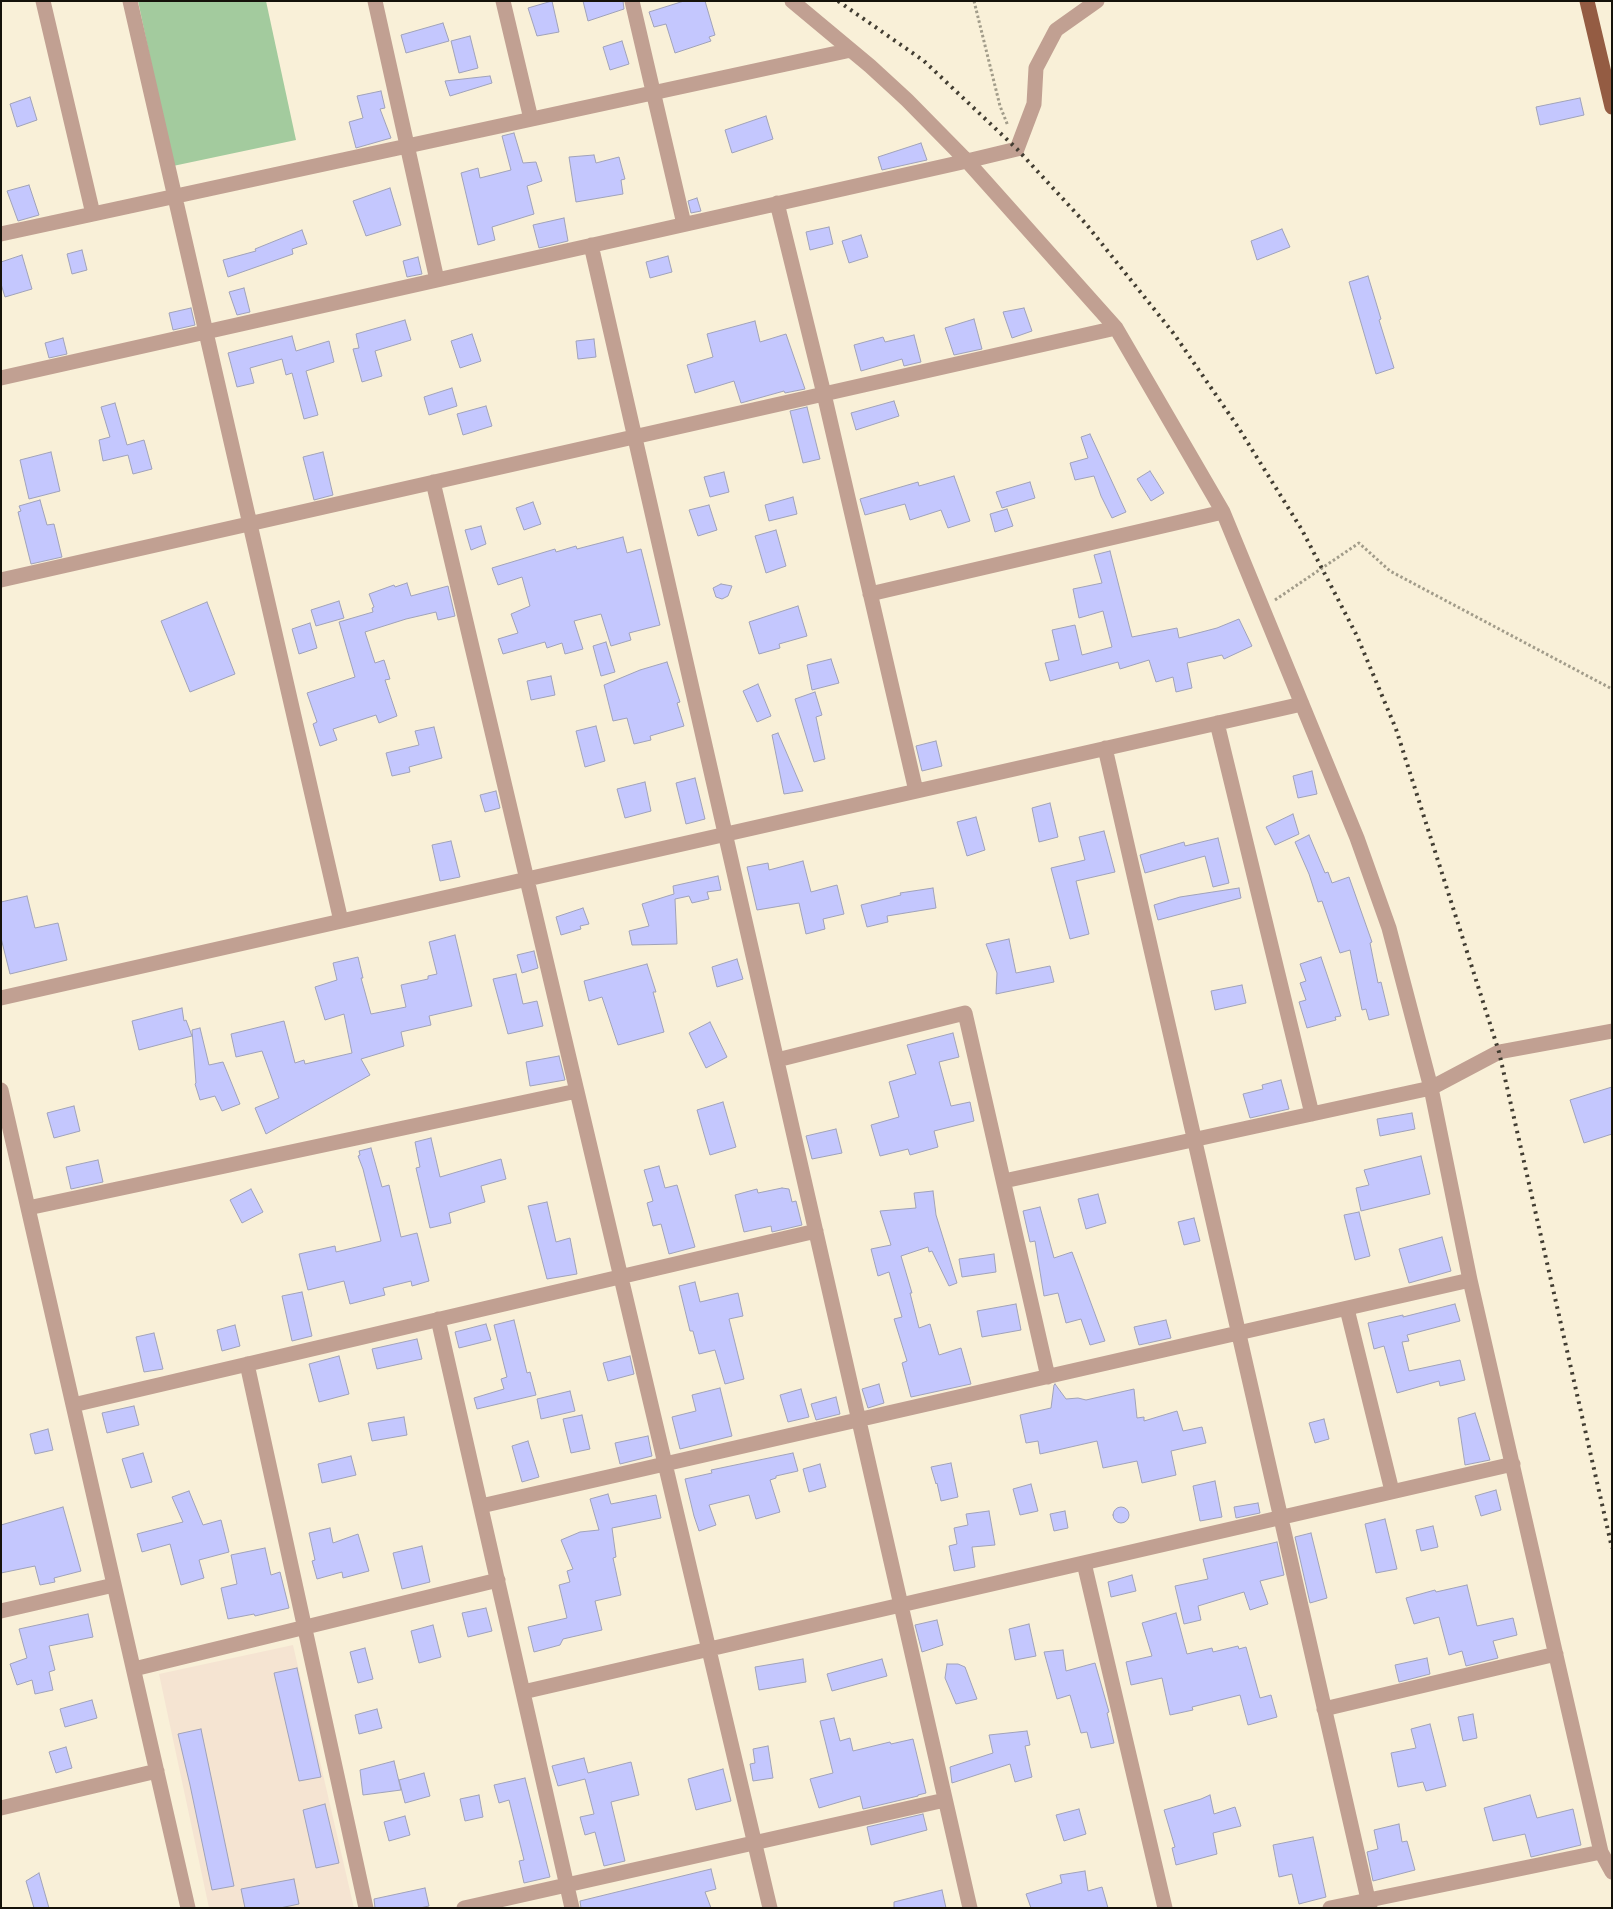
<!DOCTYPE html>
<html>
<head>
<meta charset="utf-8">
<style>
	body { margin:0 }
	#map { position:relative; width:1613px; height:1909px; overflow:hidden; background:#f9f0d8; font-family:"Varela Round",sans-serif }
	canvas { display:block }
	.frame { position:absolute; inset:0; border:2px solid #15120a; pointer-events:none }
</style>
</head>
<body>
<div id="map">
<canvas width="1613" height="1909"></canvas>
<div class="frame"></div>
</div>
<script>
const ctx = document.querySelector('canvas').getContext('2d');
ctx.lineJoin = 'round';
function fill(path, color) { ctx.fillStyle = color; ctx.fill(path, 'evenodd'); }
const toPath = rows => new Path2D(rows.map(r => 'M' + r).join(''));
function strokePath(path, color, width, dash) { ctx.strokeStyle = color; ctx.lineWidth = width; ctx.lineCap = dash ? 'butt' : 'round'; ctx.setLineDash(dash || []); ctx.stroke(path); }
fill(toPath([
	[293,1645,354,1908,209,1908,159,1674]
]), '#f5e4d2');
fill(toPath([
	[138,1,266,1,296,140,173,166]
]), '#a3cb9e');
const building = toPath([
	[552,1,559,32,537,36,528,8,552,1],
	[583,1,623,1,624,9,588,21,583,1],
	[684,1,705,1,715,35,709,37,711,41,675,53,666,24,654,27,649,12,684,1],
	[443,23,449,41,406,53,401,35,443,23],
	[470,36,478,68,459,73,451,41,470,36],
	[622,41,629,64,610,70,603,47,622,41],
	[490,76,492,83,450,96,445,81,490,76],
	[381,91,385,108,380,109,391,138,356,148,349,122,363,118,357,96,381,91],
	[30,97,37,120,17,127,10,104,30,97],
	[1580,98,1584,115,1540,125,1536,107,1580,98],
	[766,116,773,139,732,153,725,130,766,116],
	[514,133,523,163,536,162,542,181,527,186,534,214,492,227,495,240,478,245,461,173,478,168,480,178,511,170,502,136,514,133],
	[921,143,927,160,882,170,878,157,921,143],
	[594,155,596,163,619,157,625,179,621,180,623,194,576,202,569,157,594,155],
	[29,185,39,215,18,221,7,191,29,185],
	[390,188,401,225,366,236,353,201,390,188],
	[697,198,701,211,691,213,688,201,697,198],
	[564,218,568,241,539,248,533,225,564,218],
	[829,227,833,244,810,250,806,232,829,227],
	[1282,229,1290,247,1257,260,1251,241,1282,229],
	[302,230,307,244,292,249,293,254,228,277,223,260,256,251,255,249,302,230],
	[861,235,868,257,849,263,842,241,861,235],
	[82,250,87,270,72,274,67,254,82,250],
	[22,255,32,289,5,297,1,284,1,262,22,255],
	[668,256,672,272,650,278,646,262,668,256],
	[418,257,422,274,407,277,403,261,418,257],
	[1368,276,1381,319,1379,320,1394,368,1376,374,1349,282,1368,276],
	[244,288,250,312,237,315,229,292,244,288],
	[191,308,195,325,173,330,169,313,191,308],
	[1024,308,1032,331,1012,338,1003,312,1024,308],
	[974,319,982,349,954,355,945,328,974,319],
	[405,320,411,340,375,351,382,376,362,382,353,349,359,348,356,334,405,320],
	[755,321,760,342,786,334,805,389,785,393,784,391,741,403,734,381,695,393,687,365,713,357,707,334,755,321],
	[472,334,481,361,460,368,451,341,472,334],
	[914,335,921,362,904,366,902,359,861,371,854,345,883,337,885,342,914,335],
	[292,336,296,351,329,341,334,362,306,371,318,415,304,419,292,373,286,375,282,359,250,368,254,383,237,387,228,353,292,336],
	[63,338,67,354,49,358,45,343,63,338],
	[594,339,596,357,578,359,576,341,594,339],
	[452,388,457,406,429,415,424,397,452,388],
	[894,401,899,416,856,430,851,413,894,401],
	[115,403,127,445,144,440,152,469,133,474,128,455,103,461,99,440,110,437,101,407,115,403],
	[486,406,492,426,463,435,457,414,486,406],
	[807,407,820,459,803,463,790,411,807,407],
	[1090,434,1126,512,1112,518,1101,496,1094,476,1075,480,1070,463,1088,458,1081,437,1090,434],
	[51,452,60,491,29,499,20,460,51,452],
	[323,452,333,495,314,500,303,457,323,452],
	[1150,471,1164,493,1151,501,1137,479,1150,471],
	[724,472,729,492,710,497,704,477,724,472],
	[954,476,970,521,948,528,941,510,910,520,905,504,865,515,860,499,918,482,919,486,954,476],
	[1030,482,1035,498,1002,508,996,492,1030,482],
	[793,497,797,514,769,521,765,505,793,497],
	[40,500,47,525,54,524,62,557,31,564,18,512,21,511,19,506,40,500],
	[533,502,541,524,524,530,516,508,533,502],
	[709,505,717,530,698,536,689,510,709,505],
	[1007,509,1013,526,995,532,990,514,1007,509],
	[481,526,486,544,471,550,465,530,481,526],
	[776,530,786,566,766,573,755,536,776,530],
	[623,537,627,553,641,549,660,625,629,633,631,640,611,646,601,614,574,621,583,649,565,654,562,643,547,648,545,642,503,654,498,639,518,633,511,614,530,606,522,577,498,585,492,568,555,549,556,552,576,546,577,549,623,537],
	[1110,551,1132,637,1177,628,1179,638,1217,628,1239,619,1252,646,1224,659,1222,655,1187,663,1192,688,1176,692,1173,677,1156,682,1149,660,1120,669,1118,662,1050,681,1045,663,1059,660,1052,630,1075,625,1082,655,1112,647,1103,611,1079,618,1073,589,1102,583,1094,555,1110,551],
	[407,583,411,596,448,586,455,616,438,620,436,612,406,619,365,632,375,663,384,660,390,679,385,680,397,716,379,723,376,715,333,729,337,740,320,746,313,724,317,722,307,693,355,677,339,622,373,612,372,608,374,607,369,594,394,585,395,587,407,583],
	[721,584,732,586,728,596,722,599,716,597,713,588,721,584],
	[339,601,344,618,316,626,311,610,339,601],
	[207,602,235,674,190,692,161,621,207,602],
	[798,606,807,636,779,644,780,648,759,654,749,622,798,606],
	[310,623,317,648,299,654,292,629,310,623],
	[606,642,615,672,601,676,593,646,606,642],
	[831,659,839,683,812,690,807,665,831,659],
	[667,662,680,702,677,703,684,726,650,736,651,740,634,744,627,718,613,721,604,685,640,670,667,662],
	[551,676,555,695,531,700,527,681,551,676],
	[758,684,771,716,757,722,743,691,758,684],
	[815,692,822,715,816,717,825,759,814,762,795,699,815,692],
	[596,726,605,761,585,767,576,731,596,726],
	[434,727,442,758,409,767,410,772,392,776,386,753,419,745,415,731,434,727],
	[778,733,803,791,784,794,772,735,778,733],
	[936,741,942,766,922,771,916,746,936,741],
	[1312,771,1317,794,1298,798,1293,776,1312,771],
	[695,778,705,819,686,824,676,783,695,778],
	[645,782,651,811,625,818,617,789,645,782],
	[496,791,500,808,485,812,480,795,496,791],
	[1050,803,1058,837,1039,842,1032,808,1050,803],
	[1293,814,1299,834,1275,845,1266,827,1293,814],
	[976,817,985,850,967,856,957,822,976,817],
	[1104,831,1115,872,1076,881,1089,934,1070,939,1051,868,1085,860,1079,837,1104,831],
	[1309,835,1325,873,1328,872,1332,883,1349,877,1372,942,1370,943,1378,983,1381,982,1389,1015,1369,1020,1366,1009,1362,1010,1350,950,1340,953,1322,901,1318,902,1309,874,1295,842,1309,835],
	[1218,838,1229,883,1213,887,1205,856,1145,873,1140,855,1184,842,1185,846,1218,838],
	[451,841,460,877,440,881,432,845,451,841],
	[803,861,811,892,837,885,844,914,823,919,825,929,806,934,799,903,757,910,747,867,768,863,769,870,803,861],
	[718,876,721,890,707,892,709,899,692,903,689,896,675,899,677,944,632,945,629,931,649,926,642,904,674,894,673,886,718,876],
	[933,888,936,908,887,916,888,922,867,927,861,905,901,895,900,893,933,888],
	[1239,888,1241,898,1158,920,1154,905,1180,897,1239,888],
	[27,896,35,928,58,923,67,960,10,974,1,938,1,902,27,896],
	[583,908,589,924,580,926,581,929,561,935,556,917,583,908],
	[455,935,472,1006,429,1016,431,1025,401,1032,404,1046,361,1059,370,1075,266,1134,255,1108,279,1098,262,1051,236,1057,231,1034,284,1021,295,1063,304,1060,305,1064,352,1053,344,1014,325,1020,315,987,337,980,333,963,358,957,363,978,361,978,371,1014,406,1007,401,985,428,979,428,976,437,974,429,942,455,935],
	[1009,939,1016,973,1050,966,1054,982,996,994,997,973,986,944,1009,939],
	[534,951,538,968,522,973,517,955,534,951],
	[1321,957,1341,1016,1335,1017,1336,1020,1307,1028,1299,1002,1306,1000,1300,983,1306,981,1300,964,1321,957],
	[737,959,743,979,717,987,712,967,737,959],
	[647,964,656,992,653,992,664,1032,618,1045,602,997,589,1001,584,981,647,964],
	[516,974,523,1004,537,1001,543,1026,508,1034,493,979,516,974],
	[1242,985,1246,1003,1215,1010,1211,991,1242,985],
	[182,1008,184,1021,186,1020,192,1036,139,1050,132,1021,182,1008],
	[710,1022,727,1057,706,1068,689,1033,710,1022],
	[200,1028,209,1065,223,1062,240,1104,222,1111,215,1096,200,1100,195,1084,196,1083,192,1030,200,1028],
	[953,1033,959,1057,939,1062,951,1106,970,1102,974,1121,934,1131,938,1147,910,1155,908,1149,880,1156,871,1125,899,1117,889,1082,916,1074,907,1045,953,1033],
	[559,1056,565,1080,530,1086,526,1062,559,1056],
	[1281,1080,1289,1109,1250,1118,1243,1094,1263,1089,1262,1085,1281,1080],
	[1612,1087,1612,1134,1584,1143,1570,1100,1612,1087],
	[723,1102,736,1147,710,1155,697,1110,723,1102],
	[74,1106,80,1131,54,1138,47,1113,74,1106],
	[1412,1113,1415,1129,1380,1136,1377,1119,1412,1113],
	[836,1129,842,1153,812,1159,806,1136,836,1129],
	[431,1138,440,1177,501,1159,506,1179,481,1186,485,1202,449,1213,451,1223,430,1228,416,1168,420,1167,415,1142,431,1138],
	[371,1148,382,1187,389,1185,401,1237,417,1233,429,1281,412,1286,411,1281,383,1288,385,1295,350,1304,344,1281,308,1290,299,1254,335,1246,336,1252,381,1241,363,1169,358,1156,360,1155,359,1151,371,1148],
	[1421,1156,1430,1194,1361,1211,1356,1188,1369,1185,1364,1170,1421,1156],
	[98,1160,103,1182,71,1189,66,1167,98,1160],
	[659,1166,665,1188,677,1185,695,1247,669,1254,661,1224,653,1226,647,1203,653,1201,644,1170,659,1166],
	[782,1188,789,1189,792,1202,796,1201,802,1225,772,1232,771,1226,744,1232,735,1195,757,1189,758,1193,782,1188],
	[251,1189,263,1212,242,1223,230,1200,251,1189],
	[933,1191,936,1215,957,1283,949,1286,932,1251,929,1252,928,1247,901,1256,912,1293,910,1293,919,1328,930,1324,939,1355,961,1348,971,1384,911,1397,902,1363,907,1361,894,1319,902,1317,889,1272,878,1276,871,1249,891,1245,880,1211,916,1208,914,1193,933,1191],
	[1098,1194,1106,1223,1086,1229,1078,1199,1098,1194],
	[547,1202,556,1242,570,1238,577,1274,547,1279,528,1206,547,1202],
	[1040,1207,1054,1258,1072,1252,1105,1341,1090,1345,1081,1319,1066,1323,1058,1293,1044,1296,1035,1241,1030,1242,1023,1211,1040,1207],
	[1359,1212,1370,1256,1355,1260,1344,1215,1359,1212],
	[1194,1218,1200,1241,1184,1245,1178,1222,1194,1218],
	[1442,1237,1451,1271,1409,1283,1399,1249,1442,1237],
	[994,1254,996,1272,962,1277,959,1259,994,1254],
	[695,1282,700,1302,738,1293,743,1316,729,1319,744,1379,725,1384,715,1350,699,1354,693,1331,690,1331,679,1286,695,1282],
	[302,1292,312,1336,292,1341,282,1296,302,1292],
	[1016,1304,1021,1330,982,1337,977,1311,1016,1304],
	[1455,1304,1460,1321,1407,1335,1409,1341,1402,1342,1409,1371,1460,1360,1465,1380,1440,1386,1439,1381,1397,1393,1384,1346,1374,1349,1368,1323,1403,1315,1403,1317,1455,1304],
	[514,1320,527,1373,530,1372,536,1395,477,1409,474,1398,504,1389,501,1379,507,1377,494,1325,514,1320],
	[1166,1320,1171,1338,1139,1345,1134,1327,1166,1320],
	[486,1324,491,1340,459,1348,455,1332,486,1324],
	[235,1325,240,1346,222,1351,217,1330,235,1325],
	[154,1333,163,1369,144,1372,136,1337,154,1333],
	[417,1339,422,1359,377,1369,372,1349,417,1339],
	[339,1356,349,1394,319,1402,309,1364,339,1356],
	[630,1356,634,1374,608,1381,603,1363,630,1356],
	[879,1384,884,1403,868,1408,862,1389,879,1384],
	[1055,1384,1066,1399,1078,1398,1086,1400,1134,1389,1137,1418,1144,1417,1144,1421,1177,1411,1183,1431,1202,1427,1206,1443,1171,1451,1176,1475,1142,1483,1137,1461,1103,1468,1097,1441,1040,1454,1038,1441,1026,1443,1020,1415,1051,1408,1054,1385,1055,1384],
	[720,1388,732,1436,680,1449,672,1417,696,1411,692,1395,720,1388],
	[801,1389,809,1417,788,1422,780,1395,801,1389],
	[570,1391,575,1411,541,1419,537,1399,570,1391],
	[836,1397,840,1414,816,1420,811,1404,836,1397],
	[134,1406,139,1425,107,1433,102,1413,134,1406],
	[1475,1413,1490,1460,1465,1465,1458,1418,1475,1413],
	[582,1415,590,1449,571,1453,563,1419,582,1415],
	[404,1417,407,1435,372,1441,368,1423,404,1417],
	[1324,1419,1329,1439,1315,1443,1309,1423,1324,1419],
	[48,1429,53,1450,35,1454,30,1434,48,1429],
	[648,1436,652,1456,620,1464,615,1443,648,1436],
	[528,1441,539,1477,522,1482,512,1446,528,1441],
	[143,1453,152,1482,131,1488,122,1459,143,1453],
	[793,1453,798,1471,776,1476,776,1478,770,1480,780,1512,756,1519,749,1495,709,1505,716,1525,699,1531,694,1516,685,1479,712,1473,711,1470,793,1453],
	[351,1456,356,1475,322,1483,318,1464,351,1456],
	[951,1463,958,1497,941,1501,937,1483,936,1484,931,1467,951,1463],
	[820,1464,826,1487,809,1492,803,1469,820,1464],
	[1215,1481,1222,1517,1200,1521,1193,1486,1215,1481],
	[1031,1484,1038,1511,1020,1515,1013,1489,1031,1484],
	[1496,1490,1501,1510,1481,1516,1475,1496,1496,1490],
	[189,1491,203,1525,221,1520,229,1552,199,1560,204,1578,181,1585,170,1544,142,1552,137,1534,183,1522,172,1497,189,1491],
	[608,1494,611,1504,656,1495,661,1518,612,1528,616,1557,613,1558,621,1595,595,1601,602,1630,563,1639,560,1645,534,1652,528,1627,567,1618,559,1585,570,1582,567,1571,573,1569,561,1540,580,1532,599,1530,590,1499,608,1494],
	[1258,1503,1260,1513,1236,1518,1234,1507,1258,1503],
	[63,1507,81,1571,54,1578,55,1582,40,1585,35,1566,1,1573,1,1525,63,1507],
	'1113 1515a8 8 0 1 1 16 0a8 8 0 1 1-16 0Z',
	[989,1511,995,1545,972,1547,975,1567,954,1571,949,1546,957,1544,954,1528,968,1525,966,1514,989,1511],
	[1065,1511,1068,1528,1054,1531,1050,1514,1065,1511],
	[1385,1519,1397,1569,1376,1573,1365,1524,1385,1519],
	[1433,1526,1438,1547,1421,1551,1416,1530,1433,1526],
	[330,1528,333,1543,358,1534,369,1571,343,1578,342,1572,317,1579,312,1561,315,1560,309,1533,330,1528],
	[1311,1533,1327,1598,1310,1603,1295,1537,1311,1533],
	[1277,1542,1284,1575,1260,1581,1268,1604,1250,1610,1244,1592,1198,1606,1201,1620,1184,1624,1175,1586,1208,1579,1203,1559,1277,1542],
	[422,1546,430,1582,402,1589,393,1553,422,1546],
	[265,1548,271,1575,280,1572,289,1608,255,1616,254,1614,228,1619,221,1588,237,1584,231,1555,265,1548],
	[1132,1575,1136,1591,1111,1597,1108,1582,1132,1575],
	[1467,1585,1477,1626,1513,1618,1517,1635,1493,1641,1498,1658,1466,1666,1462,1651,1449,1655,1439,1617,1414,1624,1406,1598,1435,1590,1436,1592,1467,1585],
	[486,1608,492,1631,468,1637,462,1613,486,1608],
	[1176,1613,1187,1654,1212,1648,1213,1652,1238,1646,1239,1649,1246,1647,1260,1698,1271,1695,1277,1717,1248,1725,1240,1695,1192,1707,1193,1710,1170,1715,1162,1678,1131,1685,1126,1662,1152,1656,1142,1623,1176,1613],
	[88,1614,93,1637,49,1646,55,1670,49,1672,53,1690,35,1694,32,1680,17,1685,10,1664,27,1658,19,1629,88,1614],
	[937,1620,943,1645,922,1652,915,1625,937,1620],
	[1029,1624,1036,1656,1015,1660,1009,1629,1029,1624],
	[433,1625,441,1657,419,1663,411,1631,433,1625],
	[365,1648,373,1679,358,1683,350,1652,365,1648],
	[1063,1650,1066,1671,1095,1663,1109,1712,1107,1713,1114,1743,1091,1748,1087,1732,1081,1733,1070,1695,1057,1699,1044,1652,1063,1650],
	[1427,1658,1430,1674,1399,1682,1395,1665,1427,1658],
	[803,1659,806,1682,759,1690,755,1667,803,1659],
	[882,1659,887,1676,832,1691,827,1674,882,1659],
	[947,1664,958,1664,965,1667,977,1699,956,1704,945,1678,947,1664],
	[297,1668,321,1777,299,1781,274,1673,297,1668],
	[92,1700,97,1718,65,1727,60,1709,92,1700],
	[377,1709,382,1728,359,1734,355,1715,377,1709],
	[1473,1714,1477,1738,1463,1741,1458,1717,1473,1714],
	[834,1718,840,1741,850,1738,853,1751,890,1742,891,1744,913,1739,926,1793,918,1795,918,1796,863,1809,860,1796,819,1808,810,1779,833,1773,820,1721,834,1718],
	[1430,1724,1446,1786,1426,1791,1423,1782,1398,1787,1391,1753,1416,1748,1411,1729,1430,1724],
	[201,1729,234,1886,212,1890,190,1785,178,1734,201,1729],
	[1027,1731,1030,1745,1025,1746,1032,1777,1015,1782,1010,1764,952,1783,950,1767,993,1753,989,1735,1027,1731],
	[768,1746,773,1778,753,1781,750,1764,755,1763,753,1749,768,1746],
	[66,1747,72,1768,56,1773,49,1752,66,1747],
	[584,1758,588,1773,631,1762,639,1795,611,1802,625,1861,604,1866,595,1832,585,1835,580,1817,594,1814,585,1779,558,1786,552,1766,584,1758],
	[394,1761,401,1790,363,1795,360,1770,394,1761],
	[723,1769,731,1801,696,1810,688,1779,723,1769],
	[424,1773,430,1796,405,1803,399,1780,424,1773],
	[525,1778,550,1877,524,1883,519,1861,524,1860,509,1800,499,1803,494,1785,525,1778],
	[479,1795,483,1817,465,1821,460,1799,479,1795],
	[1210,1795,1214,1814,1235,1807,1241,1826,1213,1833,1217,1854,1176,1865,1172,1848,1175,1847,1164,1810,1201,1799,1210,1795],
	[1530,1795,1537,1818,1573,1809,1581,1845,1531,1857,1525,1834,1493,1841,1484,1808,1530,1795],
	[325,1804,339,1863,316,1868,303,1810,325,1804],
	[1079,1809,1086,1834,1064,1841,1056,1815,1079,1809],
	[923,1814,927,1830,871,1845,867,1827,923,1814],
	[405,1816,410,1835,389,1841,384,1822,405,1816],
	[1399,1824,1402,1842,1407,1841,1415,1870,1373,1881,1367,1852,1378,1849,1374,1830,1399,1824],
	[1313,1837,1326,1897,1299,1904,1292,1874,1279,1877,1273,1845,1313,1837],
	[711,1869,716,1889,705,1892,711,1908,581,1908,580,1901,711,1869],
	[1085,1871,1088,1891,1102,1887,1108,1908,1031,1908,1026,1894,1062,1883,1060,1875,1085,1871],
	[39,1873,49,1908,34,1908,26,1881,39,1873],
	[294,1879,299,1904,280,1908,245,1908,241,1889,294,1879],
	[425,1888,429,1906,420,1908,375,1908,374,1899,425,1888],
	[942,1890,946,1908,894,1908,894,1902,942,1890]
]);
fill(building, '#c4c7fe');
strokePath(building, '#a0a2b9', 1);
strokePath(toPath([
	[974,1,1000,106,1008,126],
	[1275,600,1359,543,1390,571,1612,689]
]), '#a29c8a', 3, [2.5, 2.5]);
strokePath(toPath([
	[43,1,93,214],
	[130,1,341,921],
	[375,1,437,280],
	[503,1,531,119],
	[632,1,684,224],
	[792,1,870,66,907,100,967,161],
	[1097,1,1056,30,1036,68,1034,104,1017,149,967,161,1116,328,1223,512,1357,838,1389,928,1431,1088,1470,1280,1601,1852,1612,1872],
	[777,203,824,394,916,791],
	[1,234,851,50],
	[591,245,970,1908],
	[1,378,967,161],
	[433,482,770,1908],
	[1,580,1116,328],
	[870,594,1223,512],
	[1217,723,1312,1114],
	[1105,748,1370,1908],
	[1,998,1302,704],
	[777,1060,965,1013,1048,1377],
	[1,1090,188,1908],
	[1004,1181,1431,1088,1499,1052,1612,1031],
	[28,1208,577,1091],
	[1347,1309,1392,1491],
	[438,1319,572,1908],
	[247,1364,366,1908],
	[73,1405,816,1231],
	[481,1506,1470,1280],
	[1084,1563,1165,1908],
	[1,1611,114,1585],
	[134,1669,498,1580],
	[523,1692,1513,1464],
	[1324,1709,1556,1654],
	[1,1808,157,1771],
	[464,1908,945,1800],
	[1330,1908,1601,1852]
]), '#c1a092', 15);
strokePath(toPath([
	[1587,1,1612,107]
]), '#945c43', 15);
strokePath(toPath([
	[838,1,924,61,1017,149,1086,224,1174,334,1238,427,1302,530,1357,636,1396,729,1499,1052,1612,1548]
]), '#423d32', 4, [2.5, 5]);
</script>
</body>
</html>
